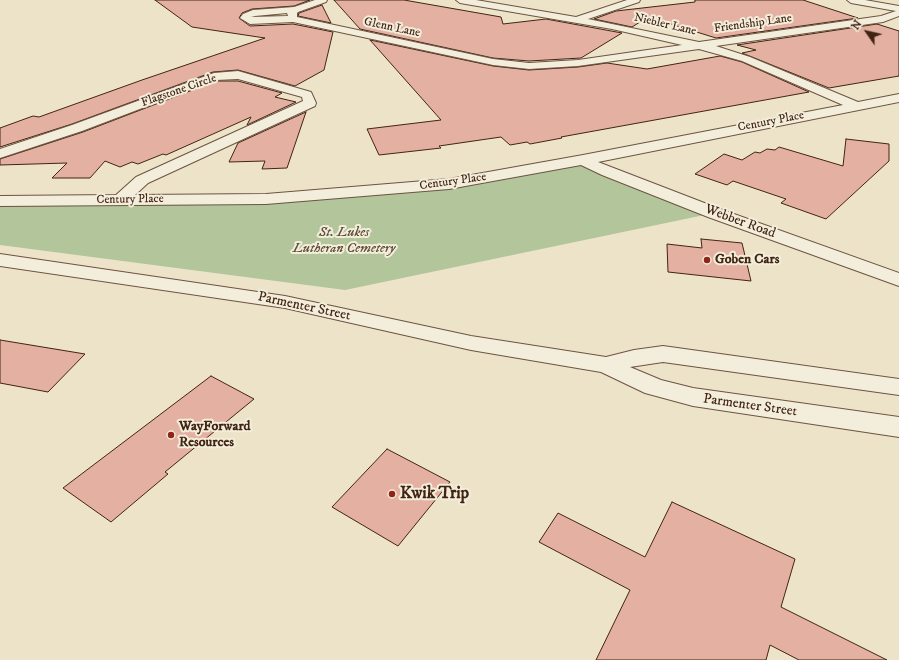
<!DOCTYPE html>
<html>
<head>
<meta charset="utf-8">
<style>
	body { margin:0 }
	#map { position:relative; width:899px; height:660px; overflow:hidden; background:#ede3c9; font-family:"IM FELL DW Pica",serif }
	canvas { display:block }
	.north { position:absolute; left:847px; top:12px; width:40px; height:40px; -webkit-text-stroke:3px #f3eddc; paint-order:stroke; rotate:304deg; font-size:11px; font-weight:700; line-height:16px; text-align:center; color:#422412 }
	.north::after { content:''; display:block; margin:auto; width:14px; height:18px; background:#422412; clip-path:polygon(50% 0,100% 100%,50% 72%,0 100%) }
</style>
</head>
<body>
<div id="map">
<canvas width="899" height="660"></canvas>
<div class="north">N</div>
</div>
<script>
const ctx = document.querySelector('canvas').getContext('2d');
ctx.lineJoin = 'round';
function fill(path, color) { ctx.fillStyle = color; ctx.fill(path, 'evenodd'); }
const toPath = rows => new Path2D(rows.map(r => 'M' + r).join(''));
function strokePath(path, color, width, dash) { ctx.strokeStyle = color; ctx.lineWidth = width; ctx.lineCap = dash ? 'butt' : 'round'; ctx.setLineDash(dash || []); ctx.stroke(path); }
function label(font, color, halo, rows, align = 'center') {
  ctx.font = font + ' "IM FELL DW Pica",serif'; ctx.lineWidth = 4; ctx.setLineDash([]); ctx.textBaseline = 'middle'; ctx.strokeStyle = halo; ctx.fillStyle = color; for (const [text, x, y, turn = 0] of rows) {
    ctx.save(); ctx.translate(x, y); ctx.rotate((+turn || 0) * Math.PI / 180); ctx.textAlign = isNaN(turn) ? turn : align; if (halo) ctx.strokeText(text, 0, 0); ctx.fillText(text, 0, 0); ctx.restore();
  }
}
fill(toPath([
	[583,160,714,213,345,290,0,245,0,201,360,192]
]), '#b2c59b');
const building = toPath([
	[155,0,310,0,294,6,252,9,242,13,239,18,250,26,293,24,333,32,324,70,295,86,238,70,213,72,72,124,0,147,0,128,33,116,39,117,142,80,265,38,192,27,155,0],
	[334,0,404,0,501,17,503,24,546,19,622,33,581,58,529,61,493,58,360,29,334,0],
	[695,0,803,0,858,18,716,38,648,17,632,27,594,19,616,11,695,2,695,0],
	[322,5,331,23,298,16,299,13,322,5],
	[877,24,899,31,899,76,829,88,742,53,756,50,737,45,877,24],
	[370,40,493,66,529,70,578,67,607,63,647,69,720,56,742,62,809,92,561,137,562,138,530,144,527,142,510,145,501,137,439,146,441,148,379,155,367,129,441,120,370,40],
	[216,81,238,81,282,93,275,97,296,102,247,125,251,117,166,155,163,154,138,164,132,162,120,167,105,161,90,178,52,178,67,163,0,165,0,159,83,132,216,81],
	[306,112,287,168,262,169,265,161,229,162,238,143,306,112],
	[846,139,889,144,889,161,826,219,781,203,786,199,733,181,727,185,695,174,724,154,742,160,755,152,760,153,767,149,775,150,779,147,843,166,846,139],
	[701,239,742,243,751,281,668,272,667,244,702,248,701,239],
	[0,340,85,354,48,392,0,383,0,340],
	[211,376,254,399,165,472,168,474,111,522,63,488,211,376],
	[387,449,450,482,398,546,332,507,387,449],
	[672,502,795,559,781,607,887,660,799,660,770,645,766,660,596,660,630,590,539,542,558,513,645,557,672,502]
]);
fill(building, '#e3b0a2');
strokePath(building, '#422412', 1);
const minor = toPath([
	[315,0,327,0,326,2,298,12,297,13,297,17,493,59,529,63,578,60,682,45,612,29,460,3,456,0,476,0,576,17,627,0,640,0,639,2,588,19,699,42,881,16,896,11,851,3,847,0,865,0,899,6,899,16,883,22,716,46,750,57,858,102,899,94,899,102,598,162,720,209,899,273,899,286,708,217,602,175,581,165,449,189,266,204,0,206,0,196,116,195,136,177,303,101,302,97,238,79,216,80,82,131,0,158,0,149,72,125,214,73,238,71,311,92,316,103,315,106,148,183,135,195,266,194,449,179,583,155,843,105,742,61,699,49,578,66,529,69,493,65,293,22,250,24,240,18,243,14,253,10,294,7,315,0],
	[287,13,288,16,251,17,255,16,287,13]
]);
const tertiary = toPath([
	[0,254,285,296,471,336,606,357,634,350,663,346,899,379,899,395,663,362,630,367,661,380,693,388,899,417,899,437,693,406,645,393,601,372,471,350,285,308,0,266,0,254]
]);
strokePath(minor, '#6d5440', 2);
strokePath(tertiary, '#6d5440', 2);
fill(minor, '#f3eddc');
fill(tertiary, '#f3eddc');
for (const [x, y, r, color] of [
	[707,260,4,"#8f2418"],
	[171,435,4,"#8f2418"],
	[392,494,4,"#8f2418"]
]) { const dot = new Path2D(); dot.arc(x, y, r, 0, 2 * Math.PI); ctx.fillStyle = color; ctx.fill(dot); strokePath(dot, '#f3eddc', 1.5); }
label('12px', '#422412', '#f3eddc', [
	["Friendship Lane",753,24,-8],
	["Niebler Lane",665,25,13],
	["Glenn Lane",392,28,12],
	["Flagstone Circle",179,91,-19],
	["Century Place",771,122,-11],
	["Century Place",453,182,-8],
	["Century Place",130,200,-1]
]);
label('14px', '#422412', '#f3eddc', [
	["Webber Road",740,222,20],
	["Parmenter Street",304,307,12],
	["Parmenter Street",750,406,8]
]);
label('italic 14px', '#5e4c34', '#f3eddc', [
	["St. Lukes",344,233],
	["Lutheran Cemetery",344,249]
]);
label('bold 14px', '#422412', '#f3eddc', [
	["Goben Cars",715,260],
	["WayForward",179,427],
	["Resources",179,443]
], 'left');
label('bold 17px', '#422412', '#f3eddc', [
	["Kwik Trip",400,494]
], 'left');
</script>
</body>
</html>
